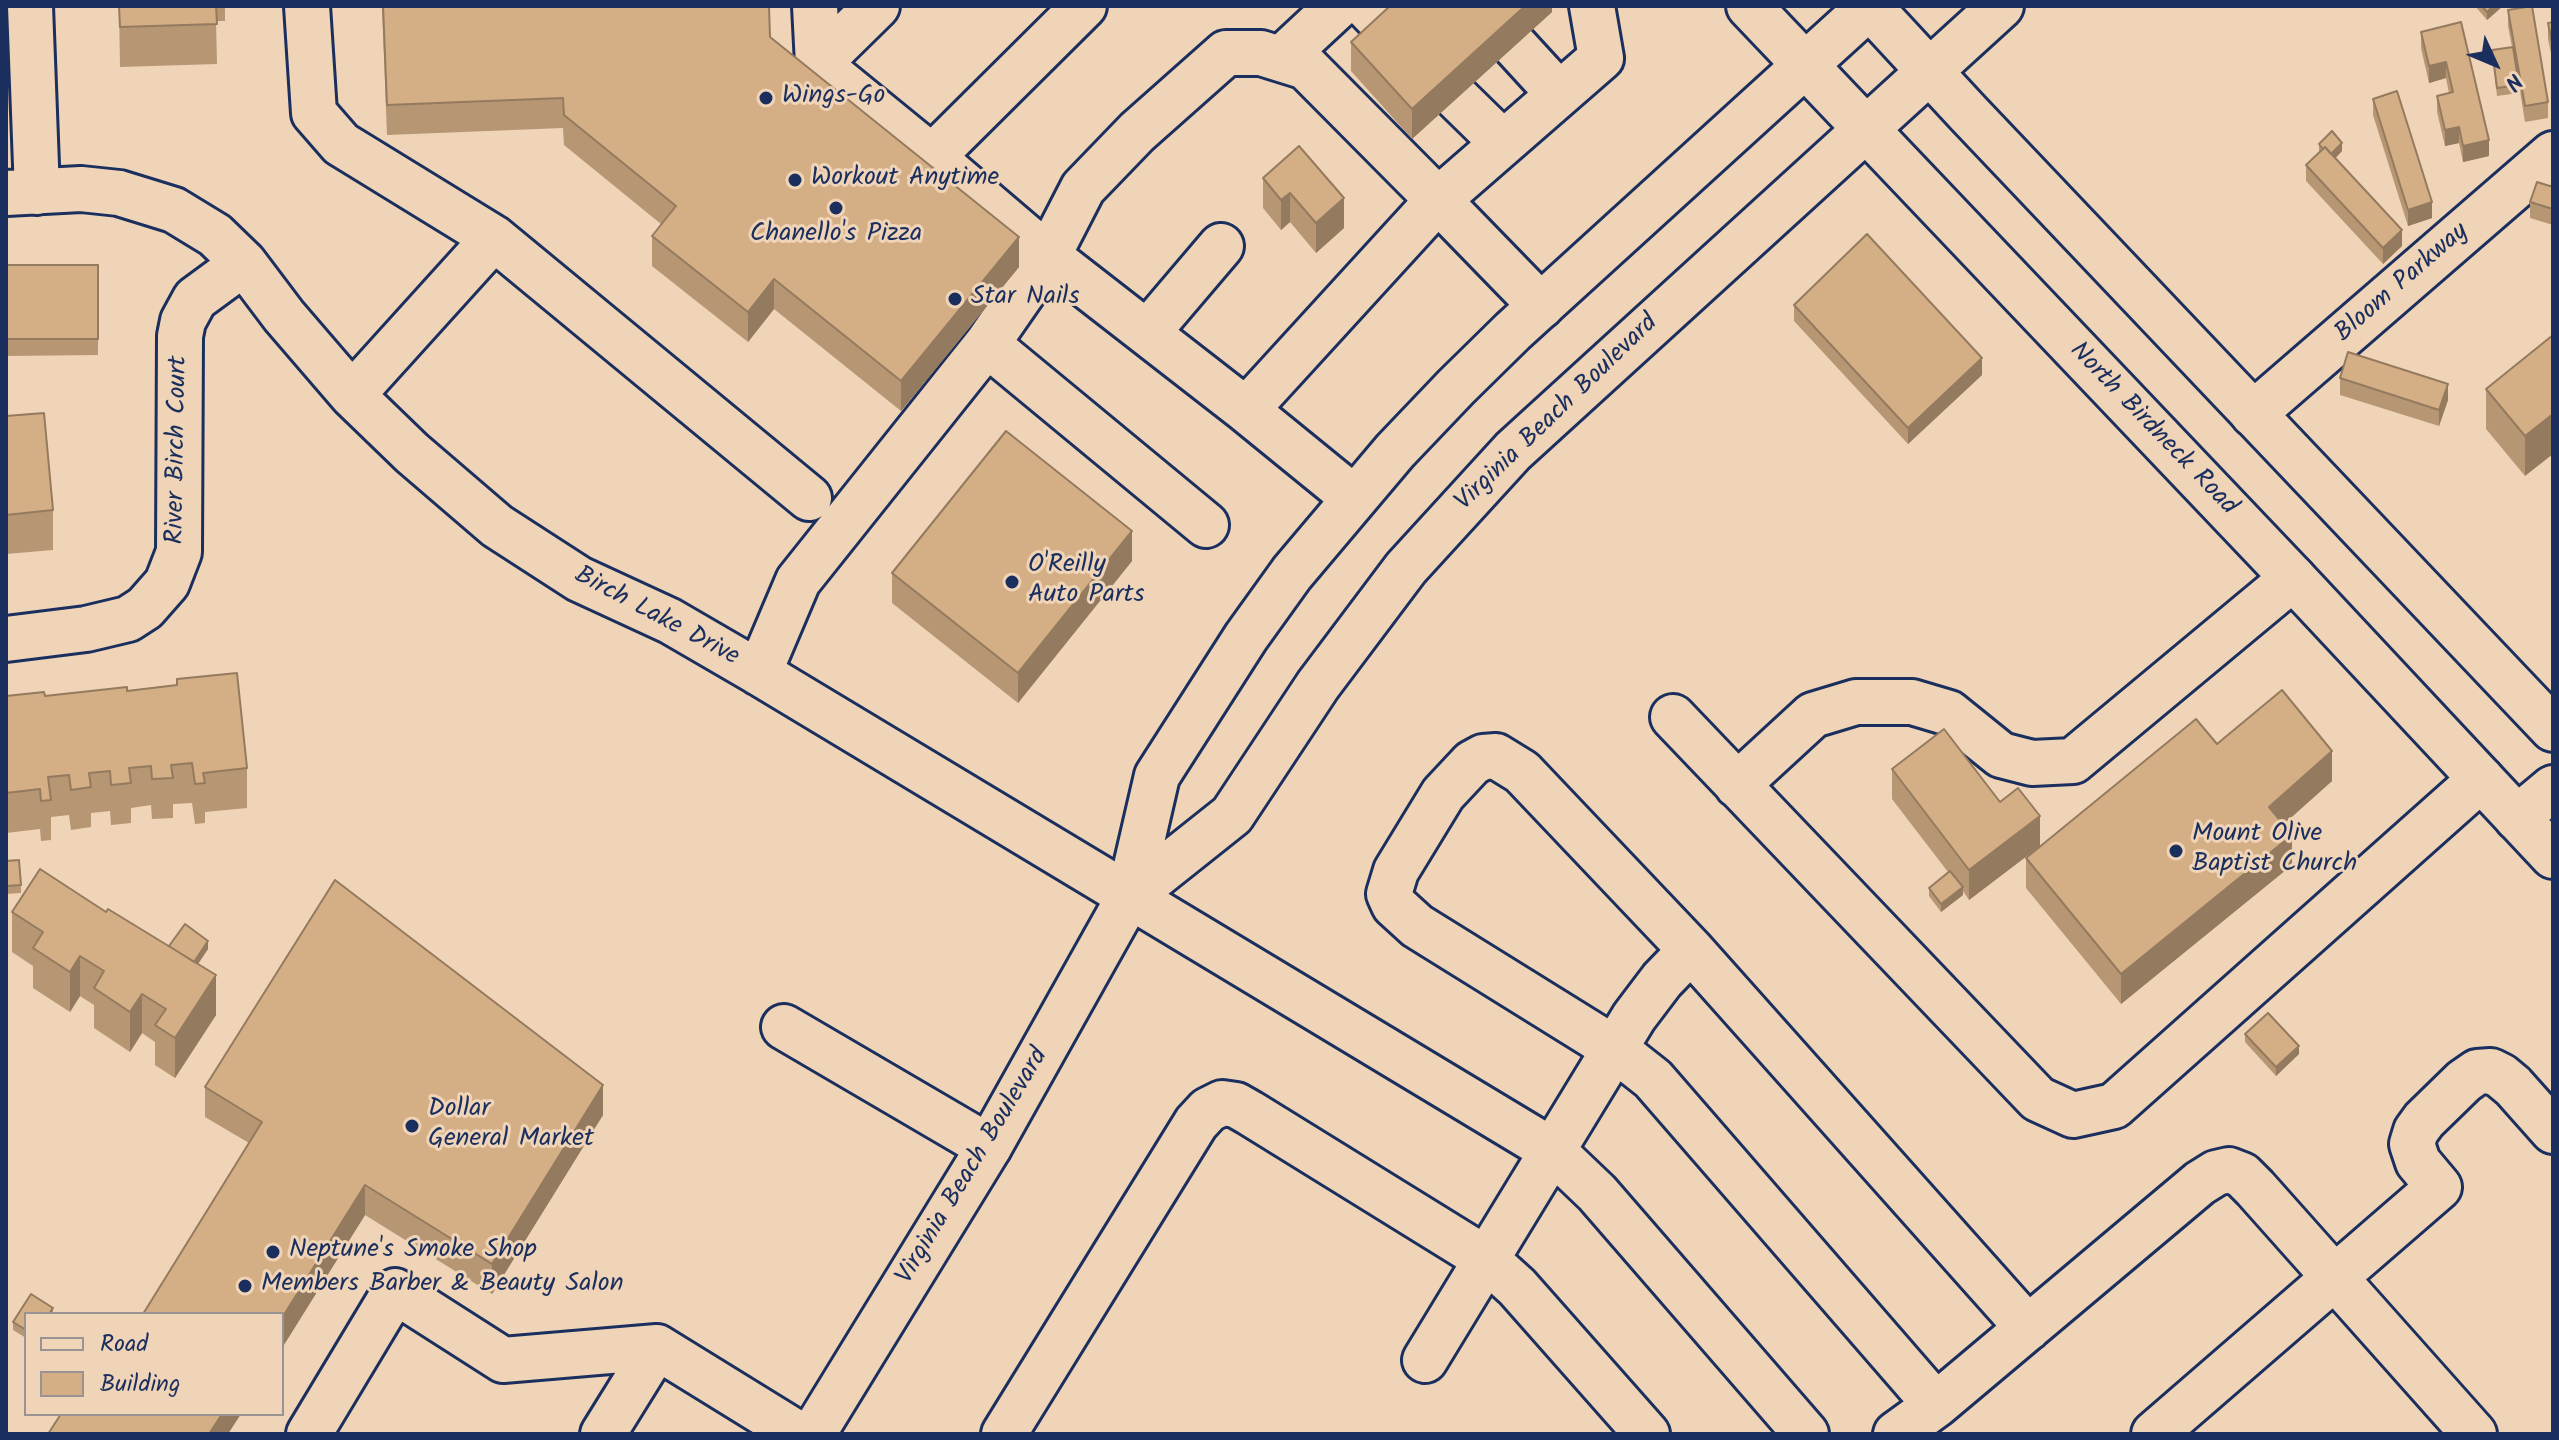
<!DOCTYPE html>
<html>
<head>
<meta charset="utf-8">
<style>
	body { margin:0 }
	#map { position:relative; width:2559px; height:1440px; overflow:hidden; background:#f0d4b7; font-family:Kalam,sans-serif }
	canvas { display:block }
	.frame { position:absolute; inset:0; border:8px solid #1b2f5e; pointer-events:none }
	.legend { position:absolute; left:24px; top:1312px; width:260px; height:104px; box-sizing:border-box; background:#f0d4b7; border:2px solid #9b9293; margin:0; padding:10px 14px; list-style:none; font-size:24px; color:#1b2f5e }
	.legend li { display:flex; align-items:center; gap:16px; height:40px }
	.legend b { width:40px; border:2px solid #9b9293 }
	.north { position:absolute; left:2455px; top:24px; width:80px; height:80px; -webkit-text-stroke:6px #f0d4b7; paint-order:stroke; rotate:134deg; font-size:22px; font-weight:700; line-height:32px; text-align:center; color:#1b2f5e }
	.north::after { content:''; display:block; margin:auto; width:28px; height:36px; background:#1b2f5e; clip-path:polygon(50% 0,100% 100%,50% 72%,0 100%) }
</style>
</head>
<body>
<div id="map">
<canvas width="2559" height="1440"></canvas>
<div class="frame"></div>
<ul class="legend">
<li><b style="height:10px;background:#f0d4b7"></b>Road</li>
<li><b style="height:22px;background:#d4af86"></b>Building</li>
</ul>
<div class="north">N</div>
</div>
<script>
const ctx = document.querySelector('canvas').getContext('2d');
ctx.lineJoin = 'round';
const toPath = rows => new Path2D(rows.map(r => 'M' + r).join(''));
function strokePath(path, color, width, dash) { ctx.strokeStyle = color; ctx.lineWidth = width; ctx.lineCap = dash ? 'butt' : 'round'; ctx.setLineDash(dash || []); ctx.stroke(path); }
function fill(path, color) { ctx.fillStyle = color; ctx.fill(path, 'evenodd'); }
function label(font, color, halo, rows, align = 'center') {
  ctx.font = font + ' Kalam,sans-serif'; ctx.lineWidth = 6; ctx.setLineDash([]); ctx.textBaseline = 'middle'; ctx.strokeStyle = halo; ctx.fillStyle = color; for (const [text, x, y, turn = 0] of rows) {
    ctx.save(); ctx.translate(x, y); ctx.rotate((+turn || 0) * Math.PI / 180); ctx.textAlign = isNaN(turn) ? turn : align; if (halo) ctx.strokeText(text, 0, 0); ctx.fillText(text, 0, 0); ctx.restore();
  }
}
const minor = toPath([
	[30,6,37,192],
	[307,6,314,113,341,144,494,238,809,498],
	[815,6,818,64,932,157,1048,256,1246,410,1354,498],
	[1366,6,1393,34],
	[1515,46,1559,94],
	[1281,59,1338,6],
	[818,64,877,6],
	[1457,98,1503,143],
	[932,157,1084,6],
	[6,193,81,189,119,193,174,210,215,235,244,263,284,316,352,395,412,453,497,526,579,579,670,621,756,671,1553,1151,1597,1193,1806,1434],
	[1541,306,1438,200,1601,58,1592,6],
	[1147,333,1221,246],
	[987,344,1206,525],
	[352,395,494,238],
	[2253,414,2553,154],
	[6,639,86,629,128,619,145,608,167,583,179,552,180,336,183,321,195,299,244,263],
	[759,673,798,581,987,344,1048,256,1083,188,1137,132,1226,53,1261,53,1306,67,1438,200,1246,410],
	[1673,717,2038,1099,2073,1115,2114,1106,2481,779],
	[1737,785,1813,715,1856,702,1912,702,1949,713,2001,755,2032,763,2073,761,2293,578],
	[2517,818,2553,788],
	[784,1027,989,1147],
	[1425,1360,1634,1017,1662,980,1691,950],
	[1936,1405,1653,1079,1615,1049,1417,926,1394,905,1389,894,1396,871,1443,794,1472,763,1483,757,1496,756,1522,772,1691,950,2028,1328],
	[309,1434,395,1291,503,1360,657,1347],
	[603,1434,657,1347,798,1434],
	[1004,1434,1196,1123,1208,1110,1222,1103,1236,1105,1250,1113,1486,1259,1517,1287,1647,1434],
	[1896,1434,1936,1405,2200,1183,2216,1173,2229,1170,2242,1175,2255,1188,2474,1434],
	[2154,1434,2439,1187,2418,1162,2412,1144,2416,1131,2424,1120,2464,1081,2477,1072,2491,1071,2501,1076,2513,1086,2553,1131]
]);
const major = toPath([
	[1749,6,2293,578,2553,856],
	[1869,6,1968,113,2553,729],
	[1129,897,1232,815,1318,685,1406,568,1513,451,2001,6],
	[813,1434,989,1147,1129,897,1157,776,1246,637,1292,573,1395,451,1456,387,1513,331,1870,6]
]);
strokePath(minor, '#1b2f5e', 50);
strokePath(major, '#1b2f5e', 50);
strokePath(minor, '#f0d4b7', 44);
strokePath(major, '#f0d4b7', 44);
fill(toPath([
	[119,6,225,6,225,21,216,21,217,64,120,67],
	[382,6,769,6,770,37,1019,267,901,411,774,309,748,342,652,266,652,236,661,224,564,145,563,128,387,135],
	[1552,6,1552,12,1412,139,1351,71,1351,42],
	[2475,6,2503,6,2487,20],
	[2508,10,2548,102,2548,118,2525,122,2519,85,2519,93,2497,96,2492,50,2512,47,2508,26],
	[2461,22,2489,156,2463,162,2459,143,2445,146,2437,112,2437,96,2449,93,2446,78,2429,83,2421,48,2421,32],
	[2553,22,2553,63,2548,39,2548,23],
	[2373,99,2432,218,2408,226,2373,115],
	[2319,144,2342,151,2335,158,2402,246,2383,264,2306,181,2306,165,2319,153],
	[1263,178,1344,198,1344,228,1316,253,1290,222,1281,230,1263,208],
	[2553,187,2553,225,2530,218,2530,202],
	[6,265,98,265,98,355,6,356],
	[1794,305,1982,375,1908,444,1794,321],
	[2553,335,2525,476,2486,429,2486,389],
	[2340,378,2448,400,2439,426,2340,395],
	[6,416,53,510,53,550,6,554],
	[1132,561,1018,703,892,603,892,573],
	[177,679,247,768,247,808,205,812,205,823,195,824,192,803,173,804,173,818,152,819,151,805,131,808,131,823,111,825,110,811,91,813,91,827,71,830,69,815,51,817,51,840,41,841,40,829,6,833,6,696,45,696,127,691,177,685],
	[2217,744,2332,781,2283,825,2292,865,2121,1004,2026,888,2026,858],
	[1892,769,2040,846,1969,900,1963,891,1963,895,1941,912,1929,896,1929,888,1948,872,1892,799],
	[6,861,21,885,21,893,6,894],
	[12,912,106,912,169,946,208,949,198,964,216,1015,175,1078,155,1065,155,1042,142,1033,130,1052,94,1028,94,1005,80,996,70,1012,33,988,33,966,12,952],
	[2245,1034,2299,1054,2276,1076,2245,1042],
	[205,1087,603,1115,492,1294,365,1215,282,1348,282,1314,249,1143,205,1117],
	[31,1294,53,1308,53,1314,26,1314,26,1338,13,1330,13,1322]
]), '#b69673');
fill(toPath([
	[1525,6,1552,6,1552,12,1412,139,1412,109],
	[2493,6,2503,6,2487,20,2487,12],
	[2446,62,2446,78,2429,83,2429,66],
	[2459,127,2459,143,2445,146,2445,130],
	[2489,140,2489,156,2463,162,2463,146],
	[2342,143,2342,151,2330,164,2330,156],
	[1290,193,1290,222,1281,230,1281,200],
	[1344,198,1344,228,1316,253,1316,223],
	[2432,202,2432,218,2408,226,2408,210],
	[2402,230,2402,246,2383,264,2383,248],
	[1019,237,1019,267,901,411,901,381],
	[774,279,774,309,748,342,748,312],
	[1982,358,1982,375,1908,444,1908,428],
	[2448,384,2448,400,2439,426,2439,410],
	[2553,414,2553,454,2525,476,2525,436],
	[1132,531,1132,561,1018,703,1018,673],
	[2332,751,2332,781,2269,837,2269,807],
	[2040,816,2040,846,1969,900,1969,870],
	[2292,835,2292,865,2121,1004,2121,974],
	[1963,887,1963,895,1941,912,1941,904],
	[208,941,208,949,191,974,191,965],
	[80,956,80,996,70,1012,70,972],
	[216,975,216,1015,175,1078,175,1038],
	[142,994,142,1033,130,1052,130,1012],
	[2299,1046,2299,1054,2276,1076,2276,1067],
	[603,1085,603,1115,492,1294,492,1264],
	[365,1185,365,1215,282,1348,282,1318],
	[222,1414,241,1414,228,1434,209,1434]
]), '#947a5e');
const building = toPath([
	[119,6,216,6,217,24,120,27,119,6],
	[383,6,769,6,770,37,1019,237,901,381,774,279,748,312,652,236,676,206,564,115,563,98,387,105,383,6],
	[1390,6,1525,6,1412,109,1351,42,1390,6],
	[2482,6,2493,6,2487,12,2482,6],
	[2532,6,2548,102,2525,106,2508,10,2532,6],
	[2461,22,2489,140,2463,146,2459,127,2445,130,2437,96,2453,92,2446,62,2429,66,2421,32,2461,22],
	[2553,22,2553,47,2548,23,2553,22],
	[2513,47,2519,85,2497,88,2492,50,2513,47],
	[2397,91,2432,202,2408,210,2373,99,2397,91],
	[2332,131,2342,143,2331,154,2325,147,2323,149,2319,144,2332,131],
	[1299,146,1344,198,1316,223,1290,193,1281,200,1263,178,1299,146],
	[2325,147,2402,230,2383,248,2306,165,2325,147],
	[2537,182,2553,187,2553,209,2530,202,2537,182],
	[1867,234,1982,358,1908,428,1794,305,1867,234],
	[6,265,98,265,98,339,6,339,6,265],
	[2553,335,2553,414,2525,436,2486,389,2553,335],
	[2348,352,2448,384,2439,410,2340,378,2348,352],
	[44,413,53,510,6,515,6,416,44,413],
	[1006,431,1132,531,1018,673,892,573,1006,431],
	[237,673,247,768,203,773,205,783,195,784,192,763,171,765,173,778,152,779,151,766,129,768,131,783,111,785,110,771,89,773,91,787,71,790,69,775,48,777,51,800,41,801,40,789,6,793,6,696,44,692,45,696,127,687,127,691,177,685,177,679,237,673],
	[2282,690,2332,751,2269,807,2292,835,2121,974,2026,858,2196,719,2217,744,2282,690],
	[1944,729,2000,802,2018,788,2040,816,1969,870,1892,769,1944,729],
	[19,860,21,885,6,886,6,861,19,860],
	[40,869,106,912,108,909,216,975,175,1038,155,1025,166,1009,142,994,130,1012,94,988,104,971,80,956,70,972,33,948,43,932,12,912,40,869],
	[1950,871,1963,887,1941,904,1929,888,1950,871],
	[335,880,603,1085,492,1264,365,1185,282,1318,282,1314,143,1314,262,1122,205,1087,335,880],
	[185,924,208,941,194,962,169,946,185,924],
	[2268,1013,2299,1046,2276,1067,2245,1034,2268,1013],
	[31,1294,53,1308,49,1314,26,1314,26,1330,13,1322,31,1294],
	[61,1414,222,1414,209,1434,48,1434,61,1414]
]);
fill(building, '#d4af86');
strokePath(building, '#947a5e', 2);
for (const [x, y, r, color] of [
	[766,98,8,"#1b2f5e"],
	[795,180,8,"#1b2f5e"],
	[836,208,8,"#1b2f5e"],
	[955,299,8,"#1b2f5e"],
	[1012,582,8,"#1b2f5e"],
	[2176,851,8,"#1b2f5e"],
	[412,1126,8,"#1b2f5e"],
	[273,1252,8,"#1b2f5e"],
	[245,1286,8,"#1b2f5e"]
]) { const dot = new Path2D(); dot.arc(x, y, r, 0, 2 * Math.PI); ctx.fillStyle = color; ctx.fill(dot); strokePath(dot, '#f0d4b7', 3); }
label('26px', '#1b2f5e', '#f0d4b7', [
	["Wings-Go",782,98],
	["Workout Anytime",811,180],
	["Chanello's Pizza",836,236,"center"],
	["Star Nails",971,299],
	["O'Reilly",1028,567],
	["Auto Parts",1028,597],
	["Mount Olive",2192,836],
	["Baptist Church",2192,866],
	["Dollar",428,1111],
	["General Market",428,1141],
	["Neptune's Smoke Shop",289,1252],
	["Members Barber & Beauty Salon",261,1286]
], 'left');
label('26px', '#1b2f5e', '#f0d4b7', [
	["Bloom Parkway",2403,284,-41],
	["Virginia Beach Boulevard",1558,414,-44],
	["North Birdneck Road",2152,430,46],
	["River Birch Court",179,450,-89],
	["Birch Lake Drive",656,618,28],
	["Virginia Beach Boulevard",974,1167,-59]
]);
</script>
</body>
</html>
